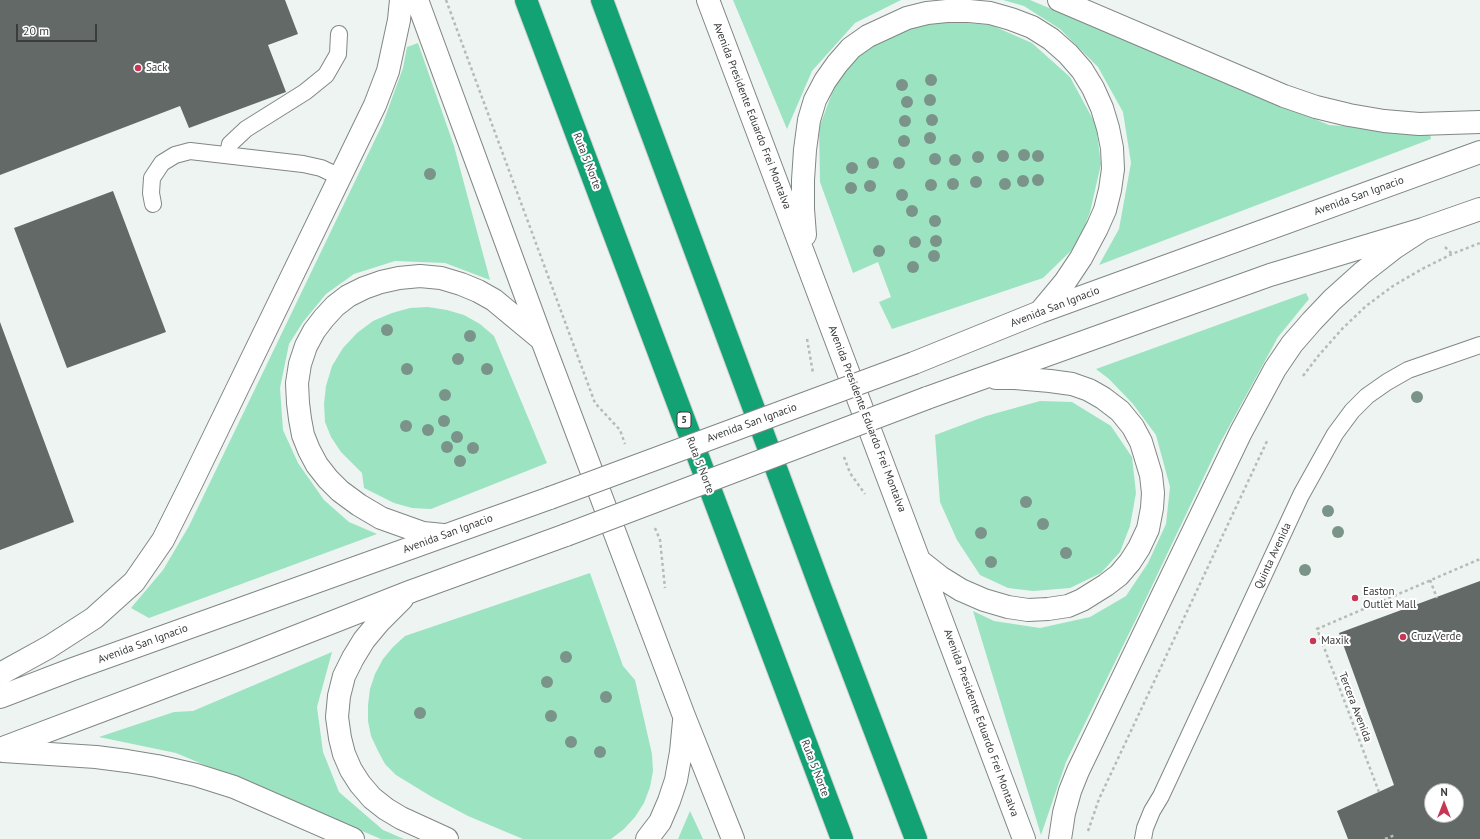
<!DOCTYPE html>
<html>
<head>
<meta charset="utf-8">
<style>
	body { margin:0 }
	#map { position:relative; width:1480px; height:839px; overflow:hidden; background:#eef4f1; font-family:"PT Sans",sans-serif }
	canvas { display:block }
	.north { position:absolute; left:1424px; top:783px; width:40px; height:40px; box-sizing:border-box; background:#fff; border:1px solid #b0b1b1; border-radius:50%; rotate:0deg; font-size:11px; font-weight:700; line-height:16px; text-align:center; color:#3a3d3b }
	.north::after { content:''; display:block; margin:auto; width:14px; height:18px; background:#c73755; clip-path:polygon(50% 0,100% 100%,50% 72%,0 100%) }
	.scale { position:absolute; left:16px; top:24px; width:81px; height:18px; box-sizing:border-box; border:2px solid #3a3d3b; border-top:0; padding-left:5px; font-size:12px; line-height:14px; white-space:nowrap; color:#3a3d3b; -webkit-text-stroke:3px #fff; paint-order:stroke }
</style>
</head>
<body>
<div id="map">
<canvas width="1480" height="839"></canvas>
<div class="north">N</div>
<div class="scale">20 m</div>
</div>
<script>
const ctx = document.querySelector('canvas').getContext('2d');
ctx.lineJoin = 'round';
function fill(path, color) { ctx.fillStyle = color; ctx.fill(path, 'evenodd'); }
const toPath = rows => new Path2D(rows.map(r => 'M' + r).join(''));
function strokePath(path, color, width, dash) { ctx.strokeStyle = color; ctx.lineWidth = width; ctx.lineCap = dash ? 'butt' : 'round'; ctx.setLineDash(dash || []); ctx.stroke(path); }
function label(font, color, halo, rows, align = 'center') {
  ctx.font = font + ' "PT Sans",sans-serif'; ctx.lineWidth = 4; ctx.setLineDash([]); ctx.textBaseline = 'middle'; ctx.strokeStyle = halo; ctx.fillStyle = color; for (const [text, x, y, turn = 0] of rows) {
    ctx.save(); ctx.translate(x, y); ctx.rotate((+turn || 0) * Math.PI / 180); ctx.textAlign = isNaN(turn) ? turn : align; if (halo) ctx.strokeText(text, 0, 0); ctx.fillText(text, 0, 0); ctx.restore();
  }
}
fill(toPath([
	[733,0,901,0,855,23,812,71,787,129],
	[1003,0,1030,0,1329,125,1430,133,1431,139,1099,265,1119,229,1131,163,1123,112,1098,67,1060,29,1024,6],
	[942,21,991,25,1032,43,1070,77,1096,125,1101,164,1090,212,1078,244,1043,278,892,329,879,302,891,297,878,262,853,273,820,182,819,128,838,77,873,43,905,28],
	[418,43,454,146,490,280,445,263,395,261,354,274,326,294,303,322,289,344,280,388,283,430,298,463,324,500,349,522,377,534,149,618,131,608,163,570,189,526,383,123,403,68,407,47],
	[1306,293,1309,299,1278,337,1219,445,1140,611,1066,762,1041,835,973,611,994,621,1040,628,1090,617,1126,596,1148,563,1166,524,1170,487,1156,435,1133,404,1109,379,1096,369],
	[428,307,447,310,464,315,480,324,494,336,547,463,431,509,412,508,394,503,364,488,362,473,341,452,331,437,325,422,324,404,326,386,332,366,343,348,357,333,373,321,392,313,410,308],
	[1040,401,1072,402,1111,426,1132,457,1136,493,1130,526,1120,552,1101,573,1070,588,1033,591,1008,588,980,575,957,540,940,502,935,435,986,416],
	[590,573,623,666,635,680,652,754,653,771,650,787,644,803,635,817,624,829,611,839,523,839,468,816,432,797,396,775,385,764,378,751,371,736,368,721,368,705,370,689,375,674,383,659,393,647,405,636],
	[332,652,317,707,323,752,339,792,383,830,404,839,381,839,176,753,99,737,174,712,193,711],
	[690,811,703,839,678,839]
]), '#9ce3c2');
fill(toPath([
	[0,0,285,0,298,34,268,45,286,92,189,128,180,106,0,175],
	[113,191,166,332,67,368,14,228],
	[0,322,74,522,0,550],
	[1480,581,1480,839,1348,839,1337,811,1394,785,1339,633],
	[1432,791,1456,791,1456,815,1432,815]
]), '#636966');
const lane = toPath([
	[228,155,230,144,246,129,305,92,326,75,338,54,339,34],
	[153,204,151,193,152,178,162,163,175,155,190,151,303,164,321,168,340,177],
	[1143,839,1145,828,1152,811,1161,796,1301,495,1335,434,1352,411,1367,396,1387,382,1408,370,1480,345]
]);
const secondary = toPath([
	[417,0,542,340,684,716,733,839],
	[708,0,1024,839],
	[1059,0,1284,96,1316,107,1349,115,1384,121,1419,124,1480,122],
	[805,235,803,209,803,180,805,150,809,120,815,100,825,81,837,64,851,48,868,36,907,18,927,13,947,11,969,11,990,13,1011,19,1032,27,1051,39,1068,54,1082,70,1093,88,1102,108,1108,128,1112,148,1113,169,1110,190,1105,210,1097,228,1081,258,1065,282,1040,312],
	[914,363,1040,312,1480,152],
	[927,398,1270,275,1423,229,1480,209],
	[443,535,423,533,381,518,359,505,340,491,328,479,317,465,309,450,303,435,300,419,298,403,297,383,300,364,306,346,314,331,324,318,335,306,348,296,364,288,381,282,399,278,420,276,441,278,461,284,478,291,494,300,541,339],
	[921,562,940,577,961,590,984,600,1008,607,1028,610,1048,609,1068,606,1082,600,1106,585,1119,575,1130,562,1139,548,1148,529,1152,508,1153,493,1151,475,1141,442,1133,427,1120,411,1103,398,1089,390,1072,384,1050,381,1015,378,996,378],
	[402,599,379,622,364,640,353,658,344,676,339,696,337,717,340,738,344,754,351,770,360,784,372,798,386,809,401,818,447,839],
	[0,674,49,647,94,618,134,582,163,540,190,486,375,105,388,71,399,20,401,0],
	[0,697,73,669,550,498],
	[0,749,241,658,412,591,566,535],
	[3,751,96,757,127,761,157,766,196,775,234,787,353,839],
	[647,839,660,822,669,801,676,780,681,752,684,721],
	[1060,839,1064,813,1070,791,1078,771,1241,432,1275,369,1292,344,1312,321,1332,300,1362,273,1394,248,1423,229]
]);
const highway = toPath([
	[526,0,842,839],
	[602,0,822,592,916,839]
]);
strokePath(lane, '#818784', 18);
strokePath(secondary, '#818784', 24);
strokePath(highway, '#d0d0d0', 24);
strokePath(toPath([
	[446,0,595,403,620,430,625,444],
	[1445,247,1452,254],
	[807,339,813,373],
	[1303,376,1319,355,1342,329,1366,306,1393,286,1422,269,1452,254,1480,243],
	[844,457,850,473,865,494],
	[655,528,660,540,665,588],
	[1430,580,1437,598],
	[1379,792,1317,629,1480,559],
	[1088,831,1099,799,1268,439],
	[1385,839,1395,835]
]), '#b6bbb8', 2.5, [3, 3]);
strokePath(lane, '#fff', 16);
strokePath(secondary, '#fff', 22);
strokePath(highway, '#12a273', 22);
const secondaryBridge = toPath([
	[550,498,914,363],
	[566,535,927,398]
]);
strokePath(secondaryBridge, '#818784', 24, []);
strokePath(secondaryBridge, '#fff', 22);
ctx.fillStyle = '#7a9489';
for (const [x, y] of [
	[931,80],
	[902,85],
	[930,100],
	[907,102],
	[932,120],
	[905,121],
	[930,138],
	[904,141],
	[1024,155],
	[1003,156],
	[1038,156],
	[978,157],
	[935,159],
	[955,160],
	[873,163],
	[899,163],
	[852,168],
	[430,174],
	[1038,180],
	[1023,181],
	[976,182],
	[953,184],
	[1005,184],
	[931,185],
	[870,186],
	[851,188],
	[902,195],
	[912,211],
	[935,221],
	[936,241],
	[915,242],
	[879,251],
	[934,256],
	[913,267],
	[387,330],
	[470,336],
	[458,359],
	[407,369],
	[487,369],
	[445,395],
	[1417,397],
	[444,421],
	[406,426],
	[428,430],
	[457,437],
	[447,447],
	[473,448],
	[460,461],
	[1026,502],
	[1328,511],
	[1043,524],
	[1338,532],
	[981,533],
	[1066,553],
	[991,562],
	[1305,570],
	[566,657],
	[547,682],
	[606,697],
	[420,713],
	[551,716],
	[571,742],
	[600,752]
]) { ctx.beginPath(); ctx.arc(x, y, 6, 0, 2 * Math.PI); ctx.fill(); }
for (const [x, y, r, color] of [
	[138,68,4,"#c73755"],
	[1355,598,4,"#c73755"],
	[1403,637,4,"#c73755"],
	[1313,641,4,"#c73755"]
]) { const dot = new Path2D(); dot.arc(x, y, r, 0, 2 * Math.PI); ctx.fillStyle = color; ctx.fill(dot); strokePath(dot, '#fff', 1.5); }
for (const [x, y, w] of [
	[684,420,14]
]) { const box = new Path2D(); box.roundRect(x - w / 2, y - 8, w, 16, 3); ctx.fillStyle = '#fff'; ctx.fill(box); strokePath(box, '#3a3d3b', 1); }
label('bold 10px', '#3a3d3b', null, [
	["5",684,420]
]);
label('11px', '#3a3d3b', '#fff', [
	["Sack",146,68],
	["Easton",1363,592],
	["Outlet Mall",1363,605],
	["Cruz Verde",1411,637],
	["Maxik",1321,641]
], 'left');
label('11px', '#3a3d3b', '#fff', [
	["Avenida Presidente Eduardo Frei Montalva",752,116,69],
	["Ruta 5 Norte",587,161,69],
	["Avenida San Ignacio",1359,196,-20],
	["Avenida San Ignacio",1055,307,-21],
	["Avenida Presidente Eduardo Frei Montalva",867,419,69],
	["Avenida San Ignacio",752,423,-20],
	["Ruta 5 Norte",700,465,69],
	["Avenida San Ignacio",448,534,-20],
	["Quinta Avenida",1273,556,-65],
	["Avenida San Ignacio",143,644,-20],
	["Tercera Avenida",1355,707,69],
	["Avenida Presidente Eduardo Frei Montalva",981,723,70],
	["Ruta 5 Norte",815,768,69]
]);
</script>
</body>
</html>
